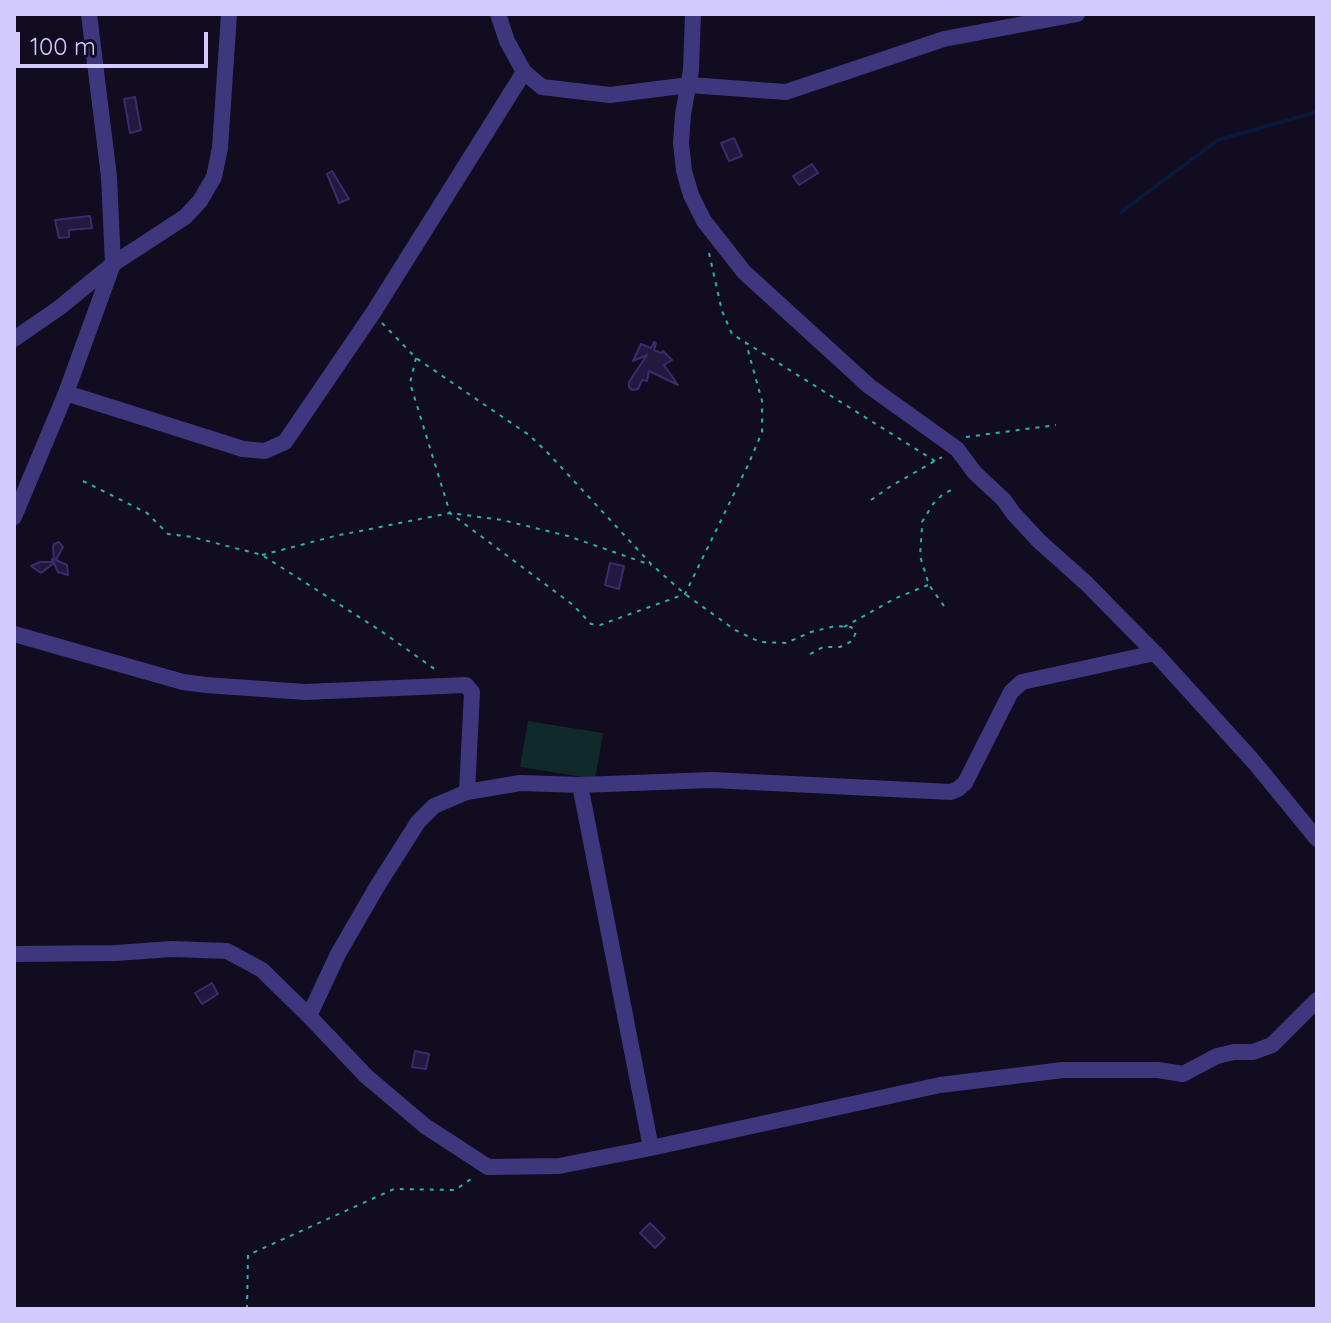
<!DOCTYPE html>
<html>
<head>
<meta charset="utf-8">
<style>
	body { margin:0 }
	#map { position:relative; width:1331px; height:1323px; overflow:hidden; background:#110c1f; font-family:Quicksand,sans-serif }
	canvas { display:block }
	.frame { position:absolute; inset:0; border:16px solid #d3cbff; pointer-events:none }
	.scale { position:absolute; left:16px; top:32px; width:192px; height:36px; box-sizing:border-box; border:4px solid #d3cbff; border-top:0; padding-left:10px; font-size:24px; line-height:28px; white-space:nowrap; color:#d3cbff; -webkit-text-stroke:6px #110c1f; paint-order:stroke }
</style>
</head>
<body>
<div id="map">
<canvas width="1331" height="1323"></canvas>
<div class="frame"></div>
<div class="scale">100 m</div>
</div>
<script>
const ctx = document.querySelector('canvas').getContext('2d');
ctx.lineJoin = 'round';
function fill(path, color) { ctx.fillStyle = color; ctx.fill(path, 'evenodd'); }
const toPath = rows => new Path2D(rows.map(r => 'M' + r).join(''));
function strokePath(path, color, width, dash) { ctx.strokeStyle = color; ctx.lineWidth = width; ctx.lineCap = dash ? 'butt' : 'round'; ctx.setLineDash(dash || []); ctx.stroke(path); }
fill(toPath([
	[528,721,603,733,595,779,520,767]
]), '#102929');
strokePath(toPath([
	[1121,212,1218,140,1317,112]
]), '#09193c', 4);
const building = toPath([
	[135,97,141,130,130,133,124,99,135,97],
	[734,138,742,156,729,161,721,143,734,138],
	[812,164,818,173,799,185,793,176,812,164],
	[332,171,349,199,339,203,327,174,332,171],
	[90,216,92,228,69,230,69,237,59,238,55,220,90,216],
	[654,342,656,343,654,350,661,353,663,351,672,360,664,365,678,385,649,371,647,381,642,380,638,389,632,390,629,387,629,382,647,355,633,361,641,344,651,348,654,342],
	[59,542,63,547,56,560,67,565,68,575,58,572,54,563,41,573,31,566,40,562,53,562,52,559,54,560,53,547,54,544,59,542],
	[610,563,624,566,619,589,605,585,610,563],
	[212,983,218,994,202,1004,195,993,212,983],
	[415,1051,429,1054,426,1069,412,1067,415,1051],
	[650,1223,665,1238,655,1248,640,1233,650,1223]
]);
fill(building, '#231940');
strokePath(building, '#3b2b6c', 2);
strokePath(toPath([
	[709,253,722,311,732,334,935,461],
	[382,323,416,358,529,435,547,452,652,565,685,594,735,630,760,642,786,643,811,632,835,626,851,627,856,632,852,641,840,647,823,647,805,657],
	[416,358,410,383,450,513,573,605,591,624,600,625,685,594,749,463,762,432,762,401,746,343],
	[966,437,1056,425],
	[83,481,147,513,168,534,192,537,262,555,381,631,436,670],
	[871,500,891,486,942,457],
	[262,555,335,536,450,513,502,520,568,536,651,565],
	[944,606,929,585,920,556,922,527,922,522,933,504,942,495,953,489],
	[844,627,896,598,928,585],
	[247,1309,248,1255,394,1189,455,1190,474,1177]
]), '#2eb0af', 2, [4, 6]);
strokePath(toPath([
	[498,14,507,41,524,72,542,87,610,95,689,85,786,92,944,39,1077,14],
	[693,14,691,70,683,114,681,143,684,171,691,195,704,221,744,272,869,386,957,449,975,473,1004,500,1013,513,1039,541,1086,583,1155,653,1254,762,1317,839],
	[14,339,59,308,113,264,109,177,89,14],
	[66,393,243,449,265,451,285,442,373,313,524,72],
	[14,517,66,393,113,264,185,217,200,201,214,177,220,148,229,14],
	[14,634,183,682,206,685,305,692,466,685,472,692,467,792],
	[580,785,651,1148],
	[14,954,116,953,172,949,227,951,262,970,309,1016,366,1076,425,1126,488,1167,559,1166,651,1148,940,1085,1063,1070,1158,1070,1183,1074,1217,1056,1234,1052,1253,1052,1272,1045,1317,1000],
	[309,1016,338,954,378,885,418,822,434,806,467,792,520,783,580,785,712,780,951,792,958,789,965,783,1011,692,1022,682,1155,653]
]), '#3e377e', 16);
</script>
</body>
</html>
